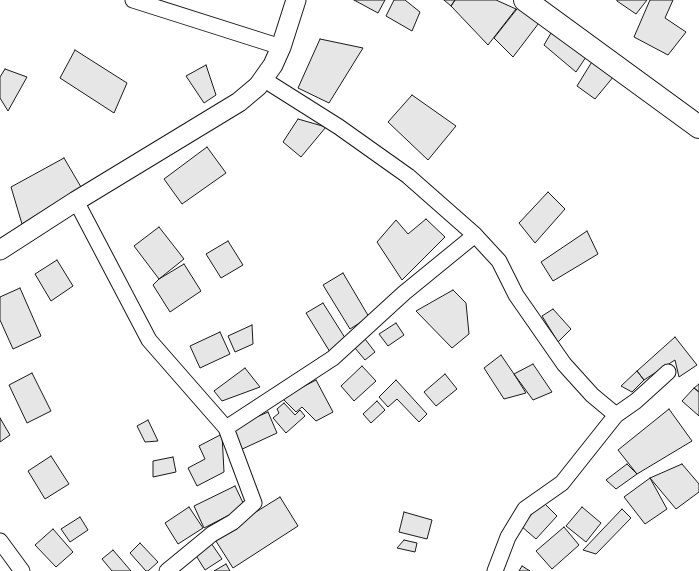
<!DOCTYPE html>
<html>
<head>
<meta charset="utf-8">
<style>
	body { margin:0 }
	canvas { display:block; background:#fff }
</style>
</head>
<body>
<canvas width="699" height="571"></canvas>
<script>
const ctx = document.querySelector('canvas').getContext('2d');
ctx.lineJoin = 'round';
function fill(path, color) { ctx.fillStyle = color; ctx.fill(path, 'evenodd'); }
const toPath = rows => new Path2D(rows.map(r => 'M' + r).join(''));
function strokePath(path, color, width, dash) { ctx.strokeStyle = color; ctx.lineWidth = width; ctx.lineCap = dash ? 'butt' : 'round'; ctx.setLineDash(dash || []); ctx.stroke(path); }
const building = toPath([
	[354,0,385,0,378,13,354,0],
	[394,0,405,0,420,12,412,31,386,16,394,0],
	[444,0,455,0,451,6,444,0],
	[455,0,496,0,516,9,488,45,451,6,455,0],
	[524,0,545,15,513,57,494,38,524,0],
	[617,0,647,0,636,14,617,1,617,0],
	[650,0,673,0,665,18,686,32,668,55,634,37,650,0],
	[551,33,588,54,576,72,544,45,551,33],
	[320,39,363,48,329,103,298,88,320,39],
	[75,50,127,83,114,113,60,78,75,50],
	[593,60,614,76,595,99,577,86,593,60],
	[206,65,216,95,204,103,186,76,206,65],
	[5,69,27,77,8,111,0,98,0,77,5,69],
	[412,95,456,126,428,160,388,122,412,95],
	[298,119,326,127,301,157,283,142,298,119],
	[207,147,226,173,182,204,164,179,207,147],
	[64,158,81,187,22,224,11,187,64,158],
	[548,192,565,209,535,243,519,223,548,192],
	[426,219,445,237,402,280,377,242,396,220,408,234,426,219],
	[159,227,184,259,159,279,134,246,159,227],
	[587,231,598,254,553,281,541,262,587,231],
	[228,241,243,265,221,278,206,254,228,241],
	[57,260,73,286,51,301,35,274,57,260],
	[184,264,201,291,170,312,153,285,159,279,184,264],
	[343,273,369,317,350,329,323,285,343,273],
	[20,288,41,336,13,349,0,320,0,297,20,288],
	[453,290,466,303,469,334,452,348,416,311,453,290],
	[323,303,347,341,330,352,306,313,323,303],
	[553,309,571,329,558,342,542,316,553,309],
	[396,323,404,335,388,346,379,334,396,323],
	[252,325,253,344,235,352,228,336,252,325],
	[220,332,230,354,200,368,190,346,220,332],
	[675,337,697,365,679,377,675,360,644,380,637,371,675,337],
	[365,339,375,352,365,360,355,348,365,339],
	[501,355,514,374,526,393,504,399,484,368,501,355],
	[533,364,552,392,533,400,514,374,533,364],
	[362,366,376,381,354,401,341,386,362,366],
	[245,368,260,387,222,401,214,391,245,368],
	[637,371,644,380,632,392,621,386,637,371],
	[32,373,51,411,27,423,9,385,32,373],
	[445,374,457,389,436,406,424,392,445,374],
	[316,380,333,412,316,421,302,407,296,412,282,398,316,380],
	[396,380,427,414,419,422,397,399,388,407,379,397,396,380],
	[699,384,699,392,694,388,699,384],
	[694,388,699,392,699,416,682,401,694,388],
	[377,401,385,410,371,423,363,414,377,401],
	[284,403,295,415,300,410,305,416,286,433,273,418,279,413,277,409,284,403],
	[669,409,692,441,637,474,618,450,669,409],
	[268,412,277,433,238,451,229,429,268,412],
	[0,418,10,435,0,442,0,418],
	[148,420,158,441,145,442,137,426,148,420],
	[222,434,224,472,197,486,188,468,205,459,199,446,222,434],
	[51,456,69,484,45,499,28,471,51,456],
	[173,457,176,472,153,477,153,461,173,457],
	[627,464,637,474,616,489,606,480,627,464],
	[682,464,699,484,699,492,676,509,650,478,682,464],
	[650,478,667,509,645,524,624,497,650,478],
	[235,486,245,507,204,528,194,506,235,486],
	[280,497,298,526,233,568,214,538,280,497],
	[543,502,557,516,536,539,521,526,543,502],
	[189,507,203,528,178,544,165,523,189,507],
	[582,507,601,523,586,542,566,526,582,507],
	[622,509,631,518,596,554,583,550,622,509],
	[404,512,432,520,427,539,399,532,404,512],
	[80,517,88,530,70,542,61,529,80,517],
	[564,527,579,545,552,569,536,551,564,527],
	[53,529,73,552,56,567,35,545,53,529],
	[404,540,417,543,415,552,397,548,404,540],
	[140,543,158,562,148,571,146,571,130,553,140,543],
	[211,543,222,559,205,570,195,554,211,543],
	[113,550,131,571,112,571,102,559,113,550],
	[226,564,230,571,214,571,226,564],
	[522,566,530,571,519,571,522,566]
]);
fill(building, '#e6e6e6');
strokePath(building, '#1a1a1a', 1);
const minor = toPath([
	[133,0,281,47],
	[263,79,339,127,408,176,475,235,499,261,516,295,564,364,592,395,616,415],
	[76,201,149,340,226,428,254,503,233,522,212,534,167,571],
	[226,428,333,358,404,293,475,235],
	[0,541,22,571],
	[495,571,508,537,525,509,562,483,616,415,636,401,668,372]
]);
const tertiary = toPath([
	[0,250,76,201,239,102,258,86,273,65,281,47,296,0]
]);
const primary = toPath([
	[525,0,699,127]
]);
strokePath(minor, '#1a1a1a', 17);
strokePath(tertiary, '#1a1a1a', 21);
strokePath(primary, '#1a1a1a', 24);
strokePath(minor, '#fff', 15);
strokePath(tertiary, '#fff', 19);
strokePath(primary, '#fff', 22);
</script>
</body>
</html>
